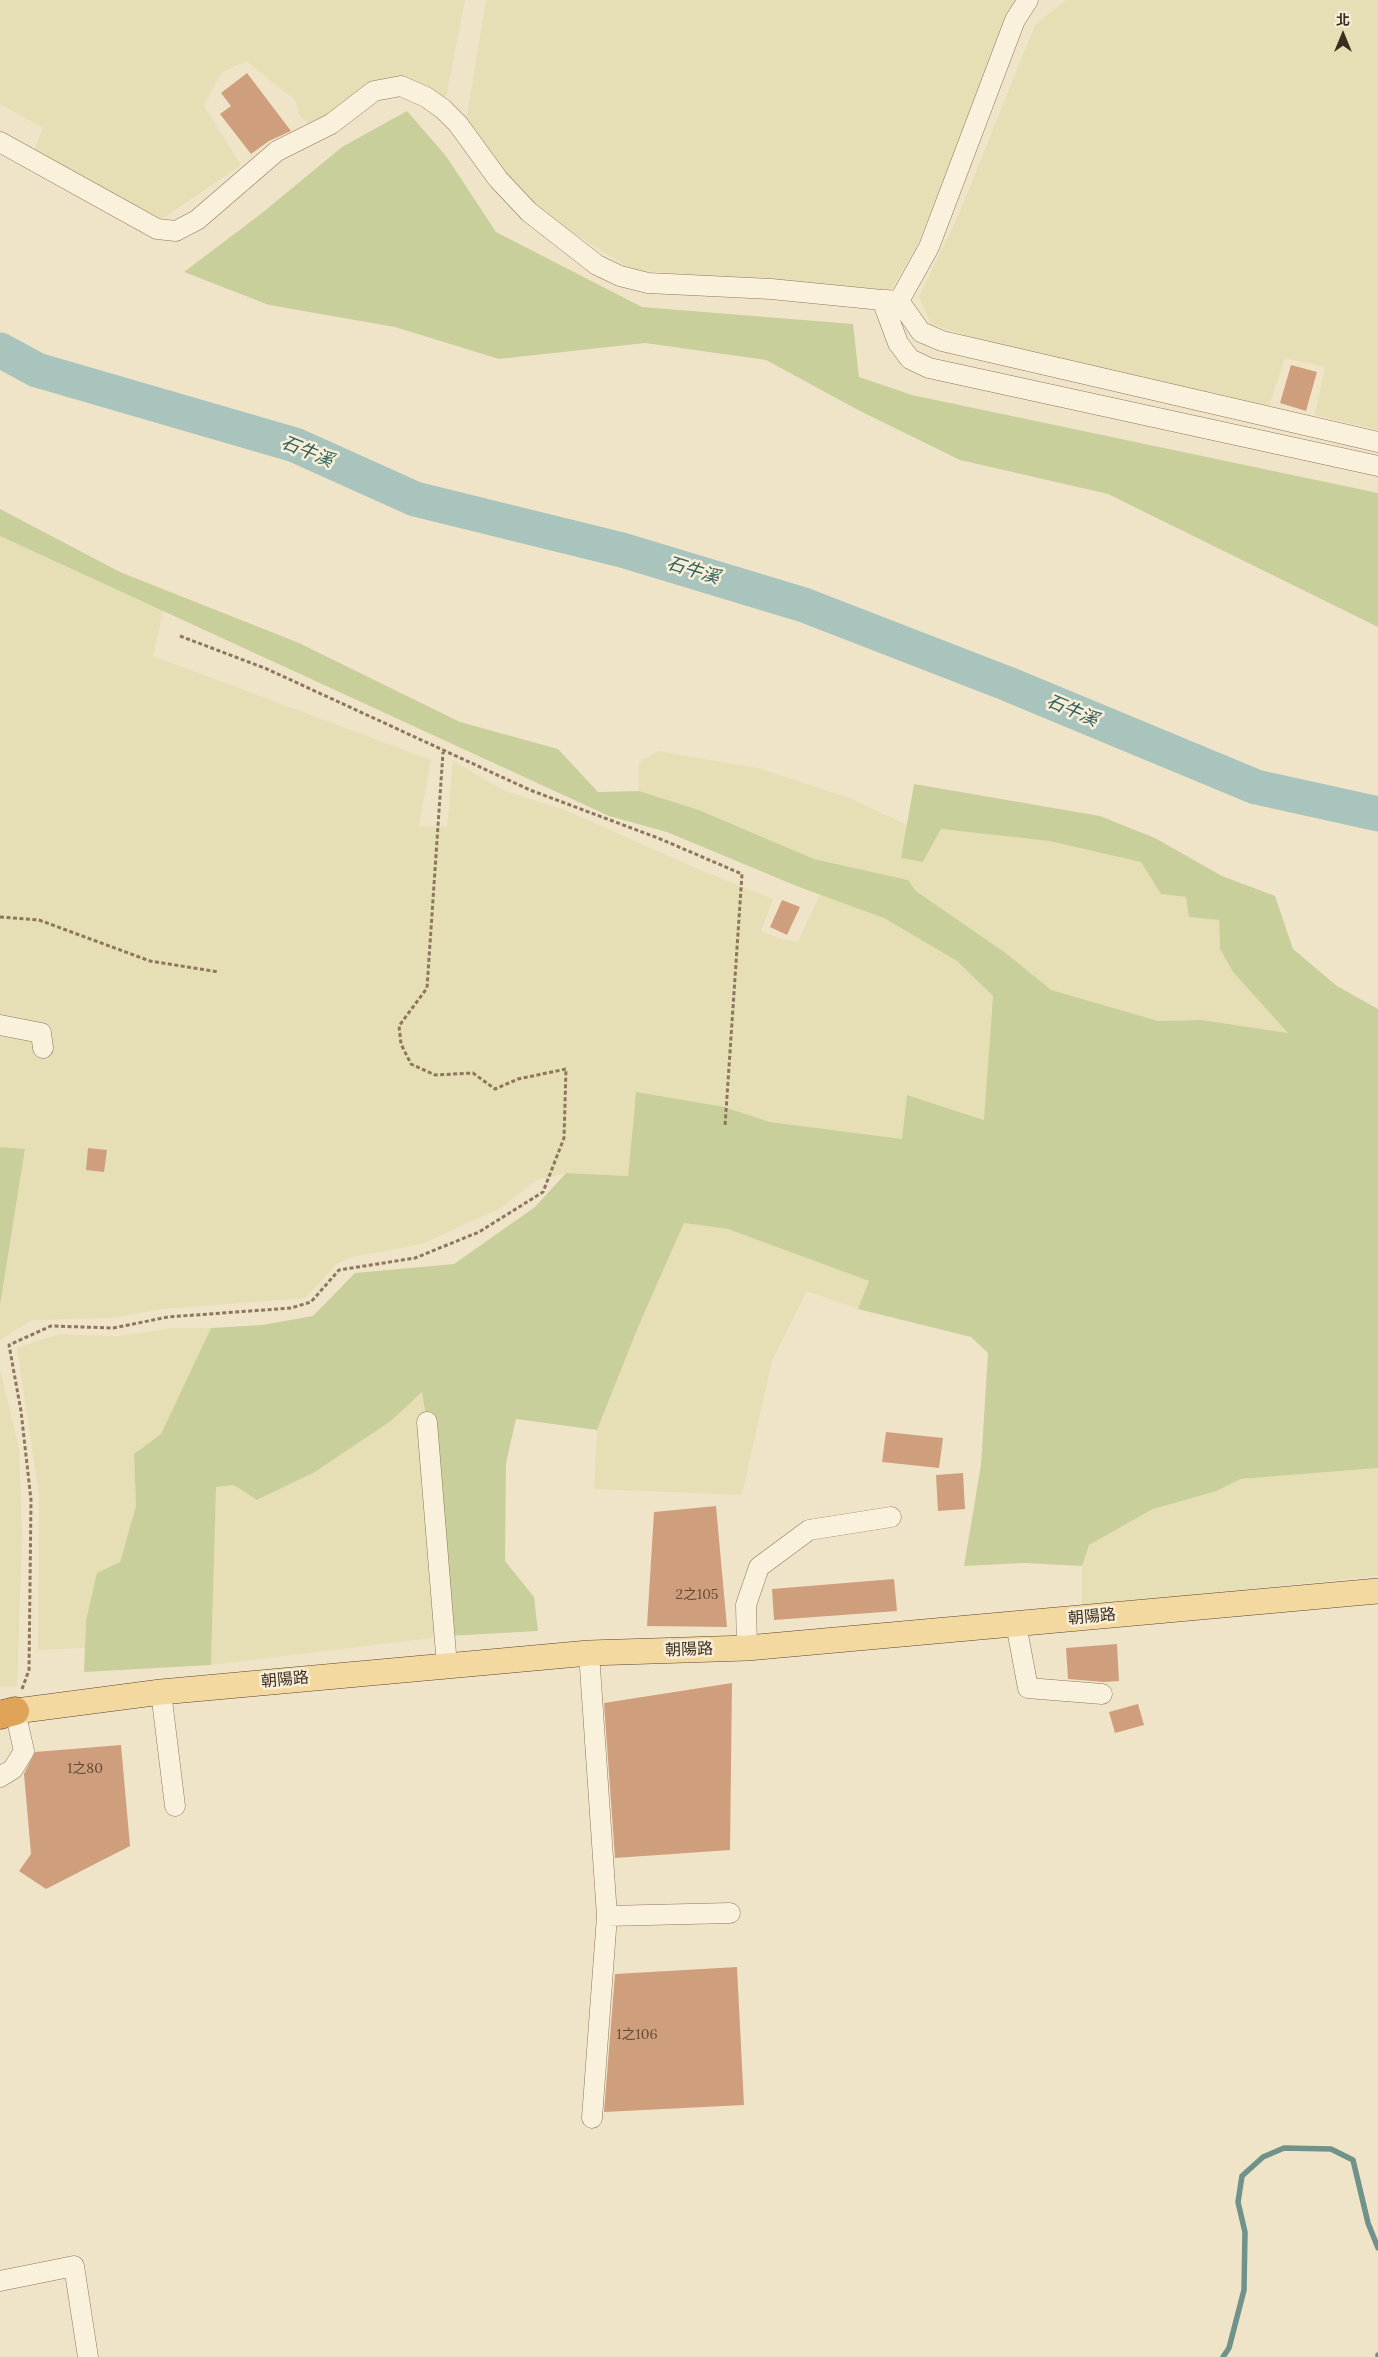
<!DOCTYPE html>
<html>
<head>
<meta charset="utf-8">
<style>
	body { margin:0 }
	#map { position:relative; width:1378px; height:2357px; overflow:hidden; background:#f0e4c8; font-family:Lora,"Noto Sans TC",serif }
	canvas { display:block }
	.north { position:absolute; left:1318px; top:10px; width:50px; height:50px; -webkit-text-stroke:4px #f7eed8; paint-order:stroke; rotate:0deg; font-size:14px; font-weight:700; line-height:20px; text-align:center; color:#3d2e20 }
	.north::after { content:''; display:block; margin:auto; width:18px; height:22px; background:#3d2e20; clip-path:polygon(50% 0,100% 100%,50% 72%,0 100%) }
</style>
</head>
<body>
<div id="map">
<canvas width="1378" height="2357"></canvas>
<div class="north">北</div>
</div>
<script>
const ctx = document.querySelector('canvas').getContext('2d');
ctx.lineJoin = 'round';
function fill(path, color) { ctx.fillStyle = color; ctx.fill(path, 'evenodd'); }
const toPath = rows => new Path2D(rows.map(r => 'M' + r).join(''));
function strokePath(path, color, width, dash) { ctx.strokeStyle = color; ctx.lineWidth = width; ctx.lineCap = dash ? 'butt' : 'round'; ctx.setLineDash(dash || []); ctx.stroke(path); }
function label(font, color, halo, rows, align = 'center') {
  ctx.font = font + ' Lora,"Noto Sans TC",serif'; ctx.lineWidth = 5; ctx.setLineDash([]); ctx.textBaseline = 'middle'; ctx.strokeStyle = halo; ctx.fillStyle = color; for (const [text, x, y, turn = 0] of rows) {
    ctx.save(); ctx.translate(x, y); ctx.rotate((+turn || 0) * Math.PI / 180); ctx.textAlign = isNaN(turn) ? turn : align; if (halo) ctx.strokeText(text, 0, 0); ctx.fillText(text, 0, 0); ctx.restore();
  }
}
fill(toPath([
	[0,0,465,0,446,98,407,80,311,126,299,115,295,100,246,61,221,73,204,106,241,165,162,219,33,153,43,128,0,104],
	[486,0,1015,0,917,246,892,288,876,291,632,270,548,217,508,185,466,122],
	[1066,0,1378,0,1378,430,1315,415,1325,367,1285,358,1268,409,974,338,931,324,919,297,959,214,1035,25],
	[0,536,163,611,153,656,431,760,419,826,447,827,453,761,505,791,565,810,700,870,773,899,761,931,784,940,798,942,820,894,884,918,957,961,993,996,985,1120,908,1095,902,1139,770,1122,724,1107,634,1104,628,1176,566,1173,537,1180,499,1209,422,1244,348,1258,337,1264,305,1298,162,1309,109,1318,32,1320,0,1340,0,1306,25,1150,0,1147],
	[658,751,758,768,852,799,907,825,902,858,924,862,941,829,1049,841,1141,862,1161,894,1186,897,1189,917,1219,920,1220,949,1233,972,1288,1033,1202,1020,1158,1021,1051,991,1007,954,916,891,908,880,814,859,699,810,639,791,639,762],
	[684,1223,728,1229,869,1281,858,1309,807,1291,772,1361,742,1495,594,1489,597,1430,639,1325],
	[172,1328,211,1328,161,1434,134,1454,136,1506,120,1562,86,1621,85,1648,38,1650,39,1493,17,1348,60,1334,118,1336],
	[0,1369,19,1449,22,1535,17,1686,0,1687],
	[422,1392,446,1547,448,1636,211,1665,216,1487,234,1485,258,1500,315,1472,391,1421],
	[1378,1468,1378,1576,1082,1606,1082,1566,1089,1545,1153,1509,1217,1491,1240,1479]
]), '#e6deb5');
fill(toPath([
	[407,111,446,156,496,232,642,307,853,324,859,377,912,395,1378,493,1378,627,1108,494,960,460,860,411,766,360,645,343,499,359,395,327,269,305,184,272,262,213,342,147],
	[0,509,120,572,299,643,460,722,558,749,598,792,639,791,699,810,814,859,908,880,916,891,1007,954,1051,990,1158,1021,1202,1020,1288,1033,1233,972,1220,949,1219,920,1189,917,1186,897,1161,894,1141,862,1049,841,941,829,923,862,901,858,914,784,1100,816,1155,838,1222,876,1275,896,1293,949,1337,986,1378,1009,1378,1468,1240,1479,1217,1491,1153,1509,1089,1545,1082,1566,1024,1563,964,1566,981,1465,988,1353,971,1337,858,1309,869,1281,728,1229,684,1223,639,1325,597,1430,516,1419,506,1463,505,1561,534,1597,538,1631,448,1636,446,1547,422,1392,391,1421,315,1472,257,1500,234,1485,216,1487,211,1665,84,1672,86,1621,97,1573,120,1562,136,1506,134,1454,161,1434,211,1328,262,1325,313,1316,355,1273,454,1264,535,1207,566,1173,628,1176,636,1092,724,1107,770,1122,902,1139,907,1095,984,1120,993,996,957,961,884,918,799,887,667,832,609,816,0,536],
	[0,1147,25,1149,0,1306]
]), '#c9cf9b');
strokePath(toPath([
	[1223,2357,1229,2348,1244,2290,1245,2232,1238,2202,1242,2176,1263,2157,1284,2148,1331,2149,1353,2160,1368,2223,1378,2248],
	[1378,2357,1378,2355]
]), '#6f938a', 5.5);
strokePath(toPath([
	[0,350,37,370,295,445,415,499,622,550,804,605,1008,684,1256,787,1378,814]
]), '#a9c4bc', 35);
fill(toPath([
	[247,73,291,131,269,141,251,154,220,114,231,106,221,93],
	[1291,365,1317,372,1306,411,1280,403],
	[782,900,800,907,787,935,770,927],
	[88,1148,107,1150,104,1172,86,1170],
	[886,1432,943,1438,939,1468,882,1462],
	[963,1473,965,1509,938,1511,936,1475],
	[716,1506,727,1627,647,1626,654,1512],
	[894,1579,897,1611,774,1620,772,1589],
	[1117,1644,1119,1681,1104,1682,1068,1679,1066,1648],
	[732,1683,730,1850,615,1858,604,1703],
	[1138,1704,1144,1725,1115,1733,1109,1712],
	[121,1745,130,1846,46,1889,19,1871,31,1854,24,1774,35,1752],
	[737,1967,744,2105,604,2112,615,1974]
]), '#cf9f7d');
const minor = toPath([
	[0,142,157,229,176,231,197,220,277,151,331,124,374,91,401,86,426,97,443,109,458,124,498,179,529,212,597,265,620,276,648,283,771,289,882,300,898,343,910,359,929,368,1378,466],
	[886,300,899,301,929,247,1015,20,1028,0],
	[899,301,921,332,942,341,1378,442],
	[0,1025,41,1033,43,1048],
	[427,1422,447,1666],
	[1016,1624,1028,1688,1102,1694],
	[747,1648,746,1605,759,1567,809,1530,891,1517],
	[589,1653,607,1916,592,2118],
	[161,1692,175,1806],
	[0,1777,13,1769,24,1751,15,1711],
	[607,1916,730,1913],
	[0,2281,74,2266,88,2357]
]);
const major = toPath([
	[0,1713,161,1692,589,1653,747,1648,1378,1591]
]);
const highway = toPath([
	[0,1715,15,1711]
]);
strokePath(minor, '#8d765c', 21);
strokePath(major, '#5b4430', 26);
strokePath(highway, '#5b4430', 29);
strokePath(toPath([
	[180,636,267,669,530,790,658,838,742,874,725,1126],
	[0,917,39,920,150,961,219,972],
	[22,1689,29,1670,31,1500,21,1411,9,1345,51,1326,113,1328,168,1317,291,1308,311,1302,339,1270,415,1258,479,1232,543,1192,564,1138,566,1069,518,1079,495,1089,473,1073,435,1075,411,1064,401,1044,399,1026,427,988,443,752]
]), '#8d765c', 3, [4, 2.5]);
strokePath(minor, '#faf1dc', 20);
strokePath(major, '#f3d9a0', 25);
strokePath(highway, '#e0a458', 28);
label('14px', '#624a37', null, [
	["2之105",697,1595],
	["1之80",85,1769],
	["1之106",637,2035]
]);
label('16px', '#3d2e20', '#f7eed8', [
	["朝陽路",1092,1617,-5],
	["朝陽路",689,1650,-2],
	["朝陽路",285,1680,-5]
]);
label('italic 18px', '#2f5d5a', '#f7eed8', [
	["石牛溪",307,452,22],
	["石牛溪",693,571,17],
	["石牛溪",1072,711,23]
]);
</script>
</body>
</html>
